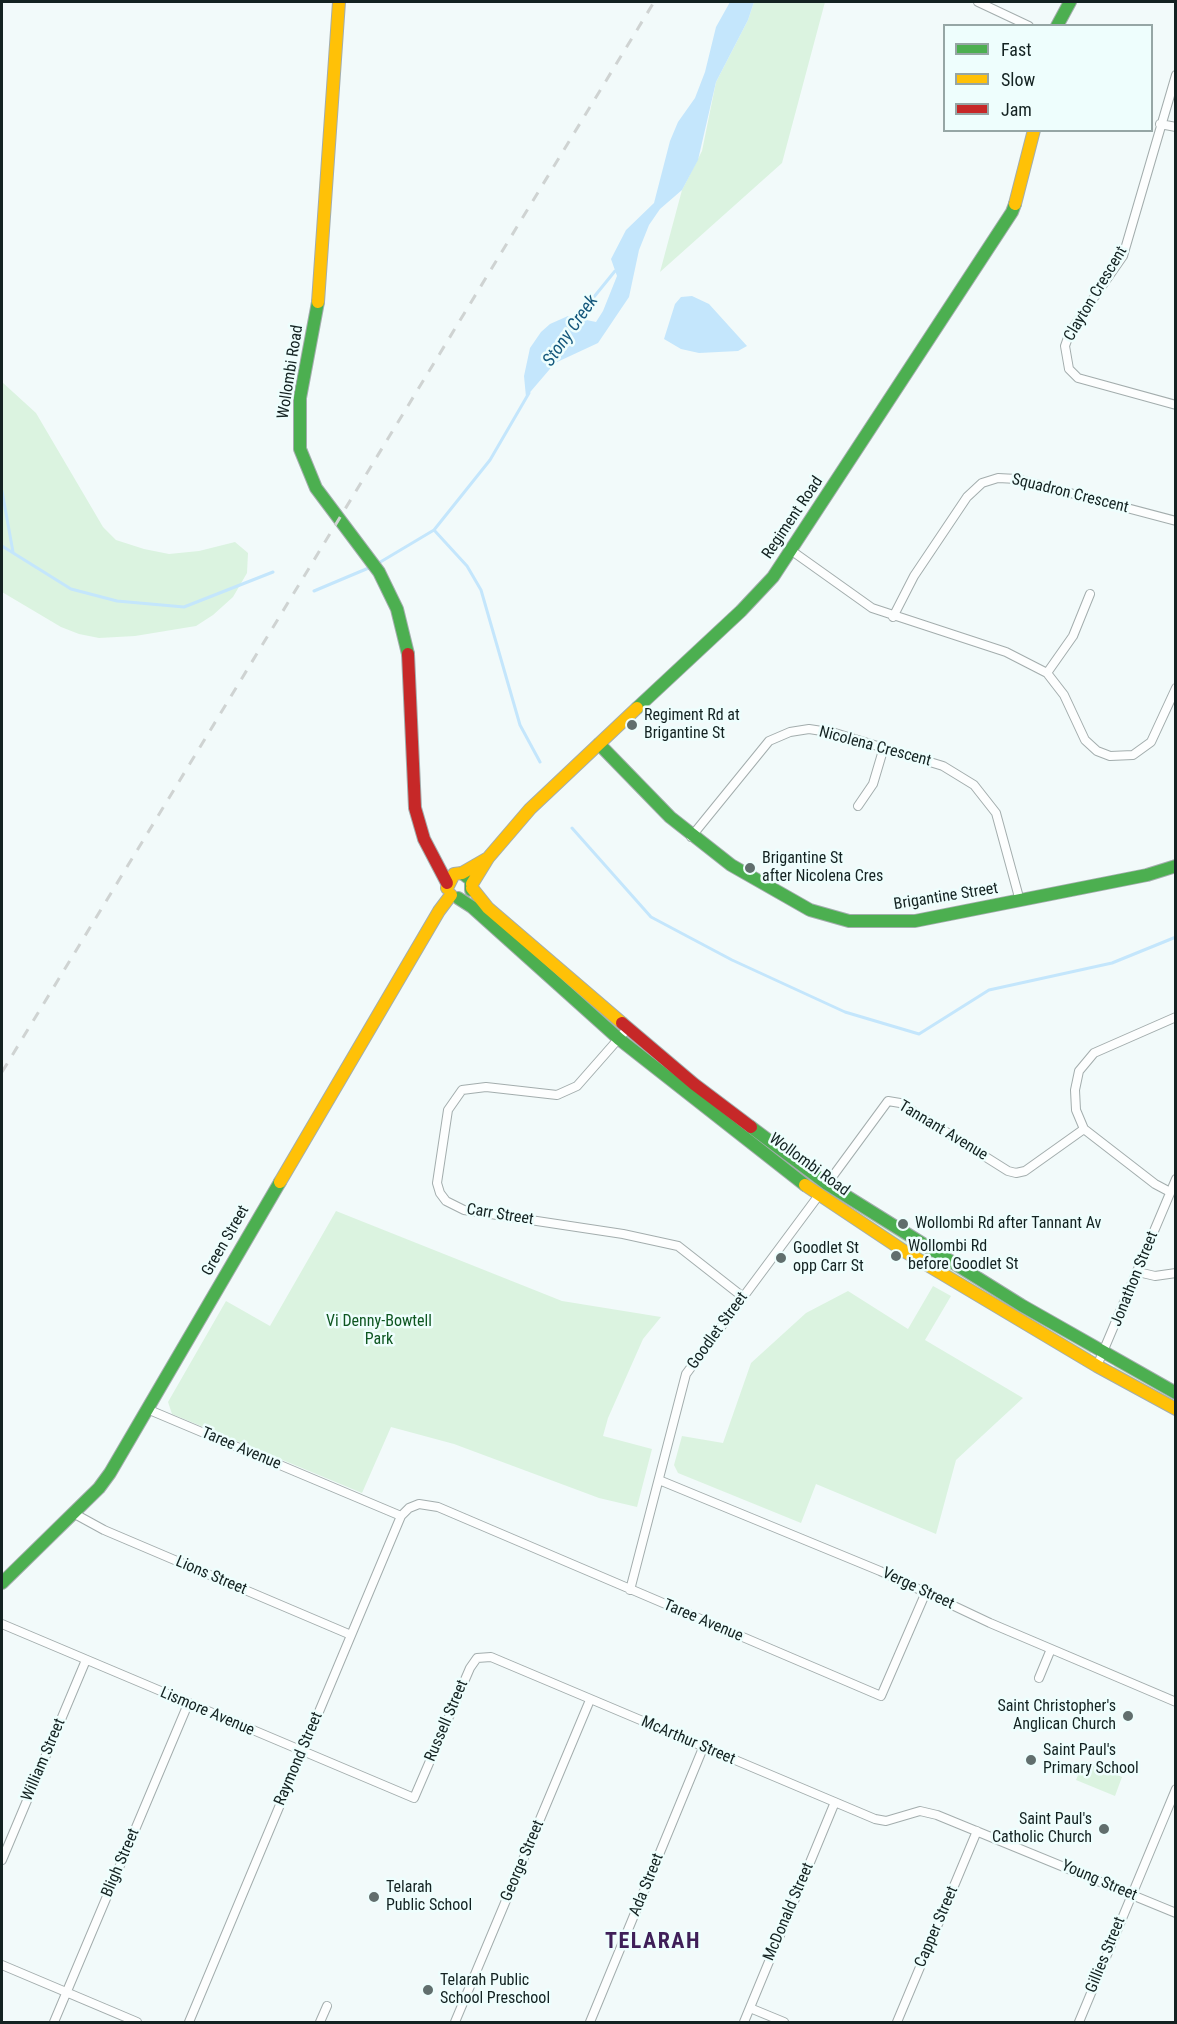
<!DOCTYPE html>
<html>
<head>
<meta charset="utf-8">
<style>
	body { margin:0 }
	#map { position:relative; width:1177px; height:2024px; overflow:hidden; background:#f2fafa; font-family:"Roboto Condensed",sans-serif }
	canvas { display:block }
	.frame { position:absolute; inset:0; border:3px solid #132221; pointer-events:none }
	.legend { position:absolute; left:943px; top:24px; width:210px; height:108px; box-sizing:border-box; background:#eefefd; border:2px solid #96a6a5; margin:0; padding:8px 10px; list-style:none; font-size:18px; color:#132221 }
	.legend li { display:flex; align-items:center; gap:12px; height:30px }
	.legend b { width:30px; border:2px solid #96a6a5 }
</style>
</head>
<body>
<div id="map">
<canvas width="1177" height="2024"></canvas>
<div class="frame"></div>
<ul class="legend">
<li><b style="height:8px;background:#4caf50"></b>Fast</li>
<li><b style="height:8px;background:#ffc107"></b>Slow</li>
<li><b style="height:8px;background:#c62828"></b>Jam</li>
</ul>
</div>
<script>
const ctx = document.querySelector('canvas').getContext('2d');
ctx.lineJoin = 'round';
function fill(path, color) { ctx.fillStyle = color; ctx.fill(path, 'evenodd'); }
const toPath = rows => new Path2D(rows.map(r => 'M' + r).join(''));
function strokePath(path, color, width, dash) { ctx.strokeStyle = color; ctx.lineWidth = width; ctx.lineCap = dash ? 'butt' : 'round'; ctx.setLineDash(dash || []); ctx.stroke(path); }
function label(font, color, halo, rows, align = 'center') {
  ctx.font = font + ' "Roboto Condensed",sans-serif'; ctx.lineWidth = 5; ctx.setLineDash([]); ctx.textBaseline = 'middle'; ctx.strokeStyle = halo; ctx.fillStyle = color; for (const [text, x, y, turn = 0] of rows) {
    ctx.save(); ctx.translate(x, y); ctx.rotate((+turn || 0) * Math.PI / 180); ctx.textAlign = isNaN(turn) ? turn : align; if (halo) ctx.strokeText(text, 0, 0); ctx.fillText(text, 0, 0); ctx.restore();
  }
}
fill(toPath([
	[754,2,825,2,782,163,660,272,682,190,702,151,716,82,748,20],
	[2,382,36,413,103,527,116,540,144,549,169,554,199,551,235,542,248,553,247,573,233,597,213,615,196,626,135,636,99,638,79,634,61,627,2,592],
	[488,912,614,1023,612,1026,499,931],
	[835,1196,1092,1352,1089,1356,955,1278,834,1200],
	[336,1211,562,1301,661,1317,643,1339,608,1418,603,1436,652,1449,637,1507,599,1498,454,1444,391,1427,362,1493,172,1414,168,1402,226,1301,270,1326],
	[933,1286,951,1296,925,1340,1023,1398,956,1460,936,1534,816,1484,801,1523,678,1473,674,1465,682,1436,723,1443,751,1363,806,1313,848,1291,908,1329],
	[1115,1365,1175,1397,1175,1406,1113,1369],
	[1084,1761,1122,1777,1115,1796,1076,1780]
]), '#dbf3e0');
fill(toPath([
	[730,2,754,2,748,20,716,82,698,160,682,190,660,209,649,225,639,250,629,297,598,343,555,363,526,397,524,376,530,348,541,332,550,324,568,316,596,322,603,311,617,276,611,259,626,230,654,203,670,141,678,122,695,98,705,72,716,27],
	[692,296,709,304,747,346,738,351,699,353,681,349,664,339,675,304,681,297]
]), '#c4e6fc');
strokePath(toPath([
	[576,319,615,271],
	[2,491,13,552],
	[434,530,467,566,481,590,520,725,540,762],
	[2,546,71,589,117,601,184,607,273,572],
	[377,564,434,530,490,460,529,393],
	[314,591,371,567],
	[572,828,651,917,732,960,845,1012,919,1034,989,990,1112,963,1176,937]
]), '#c4e6fc', 3);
const street = toPath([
	[978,2,1029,26],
	[1176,75,1123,256,1070,332,1065,346,1069,369,1078,378,1176,405],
	[1160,124,1176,127],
	[792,551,872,608,1006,652,1047,673,1064,695,1085,740,1097,751,1110,756,1133,755,1151,742,1176,688],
	[893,617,914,576,967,497,982,483,998,478,1017,479,1176,521],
	[1047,673,1073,636,1090,594],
	[858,806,873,784,884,747],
	[691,837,769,741,790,732,809,729,835,733,943,766,974,785,996,813,1020,901],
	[628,1028,577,1086,557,1095,486,1087,462,1090,448,1110,437,1183,440,1193,446,1201,464,1210,623,1234,678,1246,743,1297],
	[827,1184,888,1101,900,1103,1008,1171,1016,1173,1025,1171,1084,1129],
	[1170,1192,1155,1184,1084,1129,1076,1110,1075,1090,1079,1071,1094,1053,1176,1017],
	[1138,1272,1155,1276,1176,1273],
	[1097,1366,1176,1179],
	[147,1409,401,1516],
	[659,1480,880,1571,990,1623,1176,1702],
	[73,1513,104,1530,351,1635],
	[630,1590,686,1374,819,1195],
	[2,1624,414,1798,470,1668,477,1658,491,1657,875,1819,886,1821,920,1811,937,1815,1176,1913],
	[1039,1678,1051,1649],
	[2,1860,86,1660],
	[2,1965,137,2022],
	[750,2008,784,2022],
	[54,2022,188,1704],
	[189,2022,401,1516,409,1508,419,1504,438,1507,881,1696,926,1592],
	[320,2022,327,2006],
	[455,2022,590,1700],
	[590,2022,703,1748],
	[744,2022,835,1802],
	[897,2022,977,1831],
	[1079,2022,1176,1789]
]);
const fast = toPath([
	[1057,26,1070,2],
	[318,302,300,398,300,449,316,488,379,572,397,609,408,654],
	[637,708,741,611,773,577,1012,212,1015,204],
	[599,744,670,817,731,865,810,910,849,921,915,921,1147,875,1176,866],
	[462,873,471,880,471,890],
	[458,898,472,907,619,1039,805,1185],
	[751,1127,827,1184,1021,1305,1176,1393],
	[2,1583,99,1488,110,1473,280,1182]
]);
const slow = toPath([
	[1015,204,1034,130],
	[318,302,339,2],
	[472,884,488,858,530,809,637,708],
	[447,888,454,874,462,873,488,858],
	[472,888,488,908,622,1023],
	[280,1182,439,911,451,895],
	[805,1185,904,1251,1097,1366,1176,1409]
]);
const jam = toPath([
	[408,654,415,808,424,839,447,883],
	[622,1023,694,1084,751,1127]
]);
strokePath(street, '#a3adad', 10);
strokePath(fast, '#a3adad', 14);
strokePath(slow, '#a3adad', 14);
strokePath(jam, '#a3adad', 14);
strokePath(street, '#fdfefe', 8);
strokePath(fast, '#4caf50', 12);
strokePath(slow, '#ffc107', 12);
strokePath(jam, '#c62828', 12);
strokePath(toPath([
	[2,1072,654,2]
]), '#cfd3d2', 3, [10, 10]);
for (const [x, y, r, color] of [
	[632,725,6,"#616e6d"],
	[750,868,6,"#616e6d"],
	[903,1224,6,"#616e6d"],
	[896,1256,6,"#616e6d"],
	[781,1258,6,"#616e6d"],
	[1128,1716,6,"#616e6d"],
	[1031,1760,6,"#616e6d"],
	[1104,1829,6,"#616e6d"],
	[374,1897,6,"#616e6d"],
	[428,1990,6,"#616e6d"]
]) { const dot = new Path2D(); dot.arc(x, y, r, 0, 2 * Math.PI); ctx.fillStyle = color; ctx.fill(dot); strokePath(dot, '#eefefd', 2); }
label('16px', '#132221', '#eefefd', [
	["Clayton Crescent",1096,294,-59],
	["Wollombi Road",291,372,-81],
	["Squadron Crescent",1070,494,14],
	["Regiment Road",793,518,-56],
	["Nicolena Crescent",875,747,15],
	["Brigantine Street",946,897,-9],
	["Tannant Avenue",943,1131,31],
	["Wollombi Road",809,1165,36],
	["Carr Street",500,1215,9],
	["Green Street",226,1241,-60],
	["Jonathon Street",1135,1279,-68],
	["Goodlet Street",718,1331,-54],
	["Taree Avenue",241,1449,23],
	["Lions Street",211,1576,23],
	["Verge Street",918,1589,25],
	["Taree Avenue",703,1621,23],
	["Lismore Avenue",207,1712,23],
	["Russell Street",447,1721,-67],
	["McArthur Street",688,1741,23],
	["Raymond Street",299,1759,-67],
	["William Street",44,1760,-67],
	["George Street",523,1861,-67],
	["Bligh Street",121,1863,-67],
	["Young Street",1099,1881,23],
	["Ada Street",647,1885,-68],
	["McDonald Street",789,1912,-67],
	["Capper Street",937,1927,-67],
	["Gillies Street",1106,1955,-68]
]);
label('16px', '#132221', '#eefefd', [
	["Regiment Rd at",644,716],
	["Brigantine St",644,734],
	["Brigantine St",762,859],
	["after Nicolena Cres",762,877],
	["Wollombi Rd after Tannant Av",915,1224],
	["Wollombi Rd",908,1247],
	["before Goodlet St",908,1265],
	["Goodlet St",793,1249],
	["opp Carr St",793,1267],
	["Saint Christopher's",1116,1707,"right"],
	["Anglican Church",1116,1725,"right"],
	["Saint Paul's",1043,1751],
	["Primary School",1043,1769],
	["Saint Paul's",1092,1820,"right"],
	["Catholic Church",1092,1838,"right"],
	["Telarah",386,1888],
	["Public School",386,1906],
	["Telarah Public",440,1981],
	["School Preschool",440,1999]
], 'left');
label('16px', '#0e5621', '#eefefd', [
	["Vi Denny-Bowtell",379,1322],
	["Park",379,1340]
]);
label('italic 18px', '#15587c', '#eefefd', [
	["Stony Creek",571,331,-55]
]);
ctx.letterSpacing = '1.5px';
label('bold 22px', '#3e1f58', '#eefefd', [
	["TELARAH",653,1942]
]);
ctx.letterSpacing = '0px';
</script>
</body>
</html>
